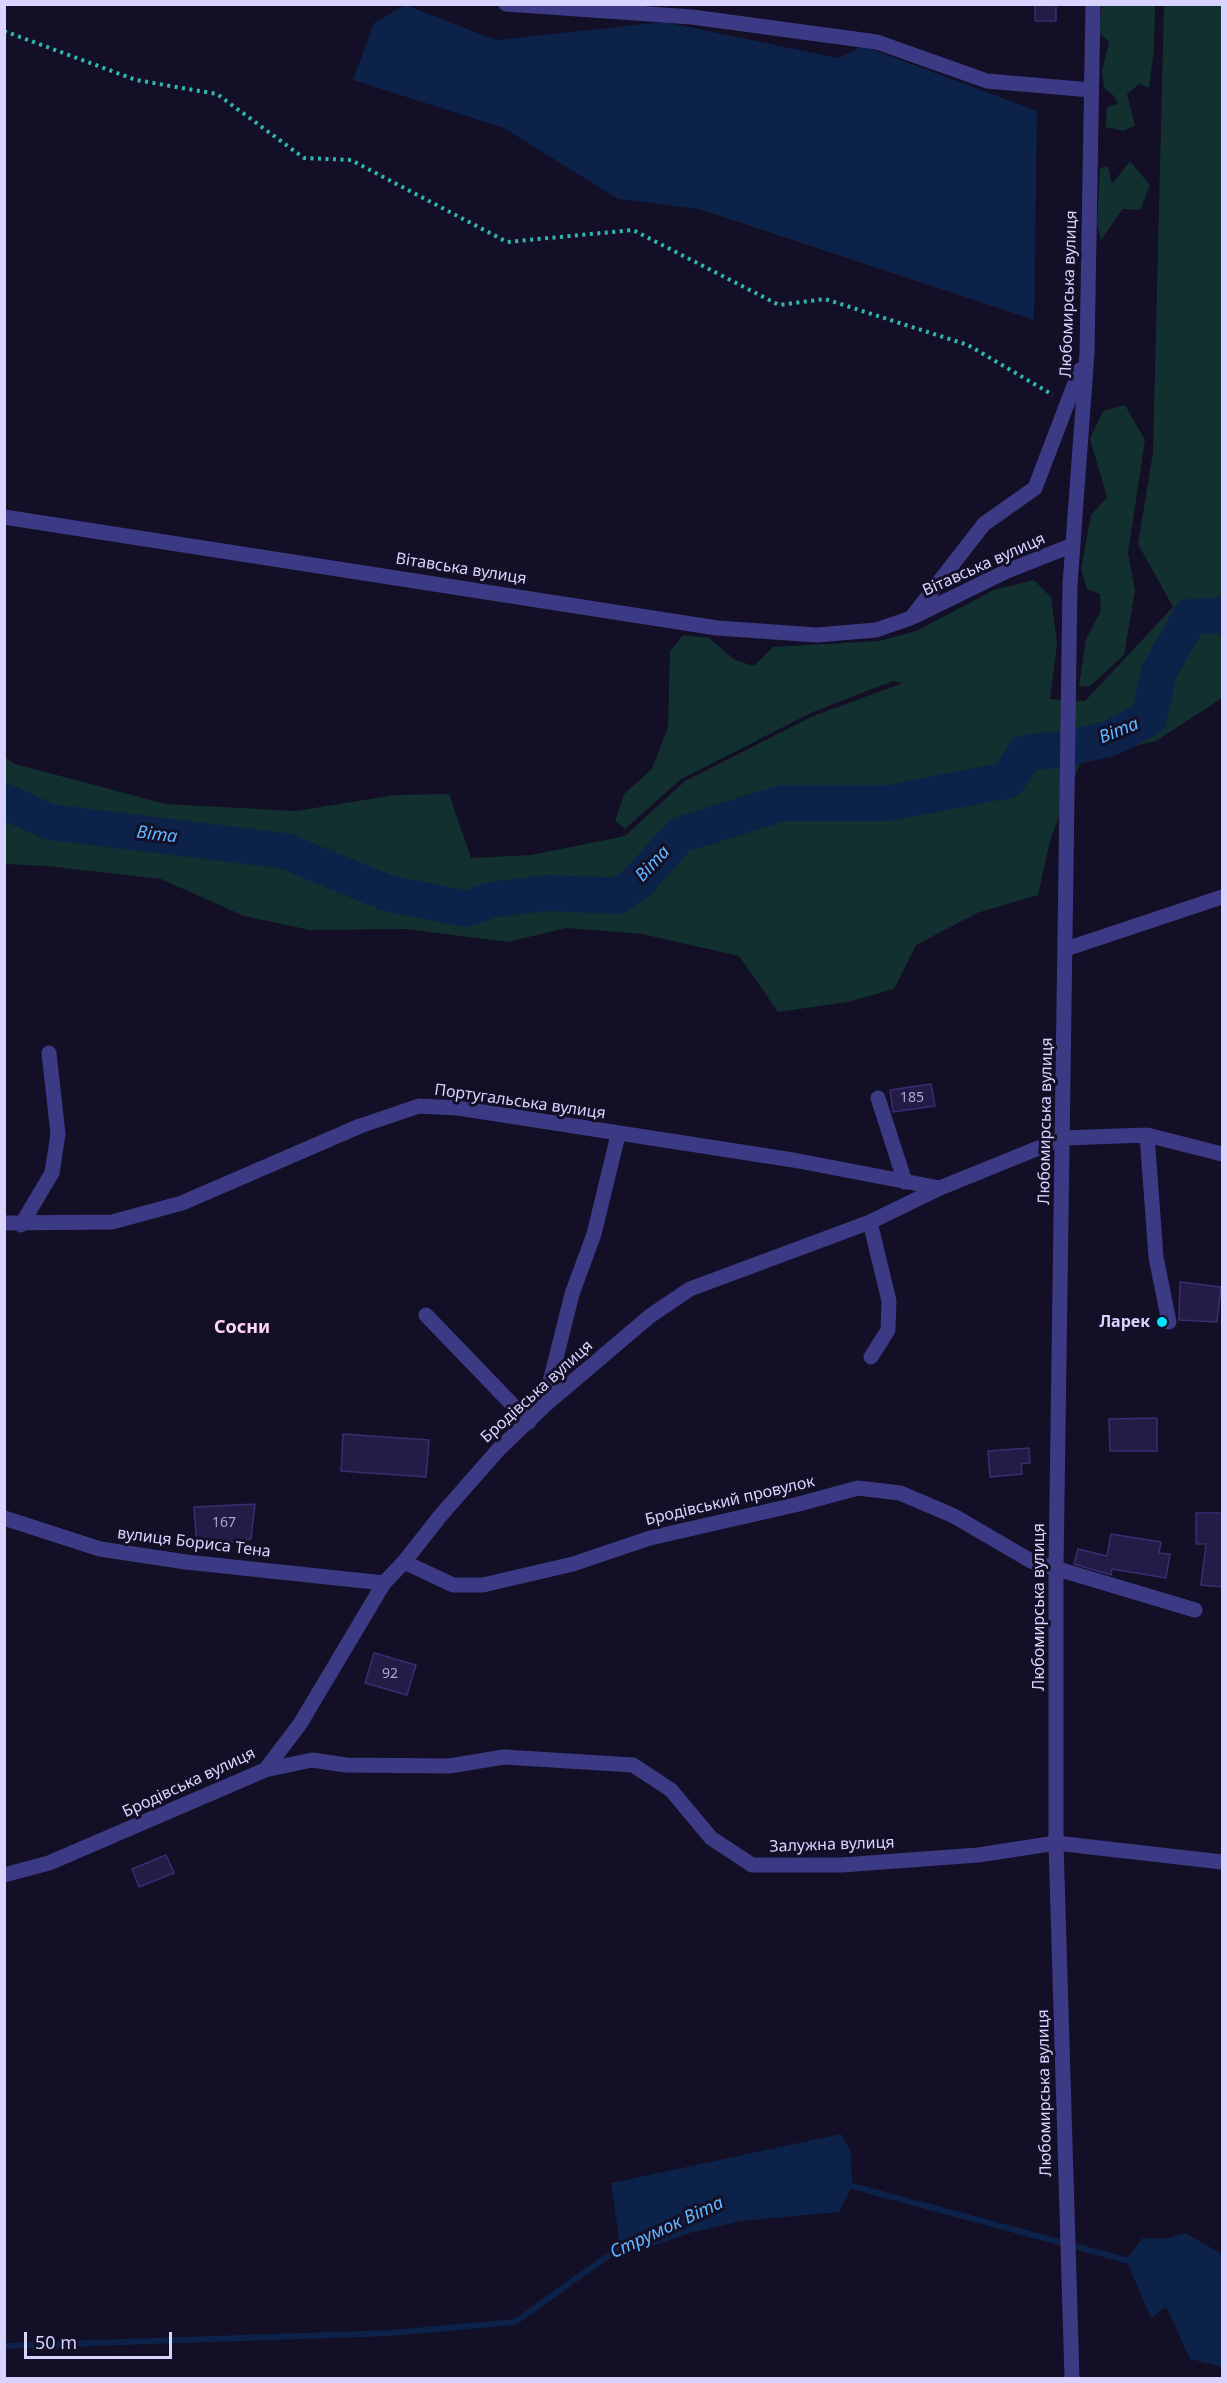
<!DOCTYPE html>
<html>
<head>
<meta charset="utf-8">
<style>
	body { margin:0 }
	#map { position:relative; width:1227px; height:2383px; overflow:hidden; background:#130f26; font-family:"Noto Sans",sans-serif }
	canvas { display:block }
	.frame { position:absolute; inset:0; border:6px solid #d9d4ff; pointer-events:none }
	.scale { position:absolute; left:24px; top:2332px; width:148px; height:27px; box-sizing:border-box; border:3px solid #d9d4ff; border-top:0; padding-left:8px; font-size:18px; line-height:21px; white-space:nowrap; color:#d9d4ff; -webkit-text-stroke:4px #130f26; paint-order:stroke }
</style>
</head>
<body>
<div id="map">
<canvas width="1227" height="2383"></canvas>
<div class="frame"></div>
<div class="scale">50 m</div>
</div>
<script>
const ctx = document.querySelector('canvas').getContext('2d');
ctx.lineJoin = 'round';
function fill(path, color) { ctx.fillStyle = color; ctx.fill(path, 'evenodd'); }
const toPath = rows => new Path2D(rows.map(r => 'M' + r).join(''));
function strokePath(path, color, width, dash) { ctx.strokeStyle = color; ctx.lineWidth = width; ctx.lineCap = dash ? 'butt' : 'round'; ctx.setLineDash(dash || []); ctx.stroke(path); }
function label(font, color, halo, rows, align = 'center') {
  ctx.font = font + ' "Noto Sans",sans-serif'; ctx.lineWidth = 6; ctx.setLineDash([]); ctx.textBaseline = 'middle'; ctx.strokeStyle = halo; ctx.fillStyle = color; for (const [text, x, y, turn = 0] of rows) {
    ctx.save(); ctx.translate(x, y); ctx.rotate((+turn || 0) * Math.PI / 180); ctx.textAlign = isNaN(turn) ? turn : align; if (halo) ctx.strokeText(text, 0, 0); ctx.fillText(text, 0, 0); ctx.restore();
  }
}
fill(toPath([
	[1102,5,1155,5,1154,49,1149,88,1139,84,1127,94,1135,126,1123,131,1106,127,1107,107,1118,104,1114,96,1104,88,1102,71,1109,42,1099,32],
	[1164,5,1222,5,1222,698,1156,741,1082,759,1051,837,1038,895,977,913,916,945,894,989,848,1002,778,1012,739,956,642,934,566,928,508,942,406,929,310,930,244,916,161,879,47,866,5,864,4,757,15,764,166,804,296,811,395,795,449,794,471,858,531,855,625,836,685,781,813,716,903,683,893,681,813,712,681,779,625,829,615,821,624,794,652,769,668,727,670,651,683,635,709,638,735,660,754,666,773,647,879,641,916,631,994,590,1034,580,1051,597,1057,643,1050,699,1085,701,1173,607,1138,544,1153,452],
	[1130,161,1150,185,1140,210,1123,209,1101,240,1097,224,1100,168,1108,166,1112,184],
	[1125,405,1145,440,1128,553,1135,591,1124,655,1089,687,1079,686,1086,639,1101,610,1100,594,1087,589,1081,569,1091,515,1107,497,1090,439,1103,411]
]), '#12302f');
fill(toPath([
	[405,5,496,40,664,22,838,58,863,46,1037,111,1034,320,699,209,618,199,504,128,353,80,374,23],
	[841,2134,851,2152,852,2186,839,2212,741,2221,690,2233,639,2251,620,2246,611,2183],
	[1185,2233,1222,2254,1222,2367,1190,2359,1166,2307,1151,2318,1126,2260,1143,2238,1164,2239]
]), '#0c2248');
strokePath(toPath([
	[844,2187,852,2186,1133,2262],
	[4,2346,391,2333,515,2322,626,2243]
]), '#0c2248', 6);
strokePath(toPath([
	[4,801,50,822,285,851,387,893,467,909,491,900,547,893,618,896,637,883,680,835,782,803,889,803,1008,780,1025,753,1062,749,1109,739,1149,718,1159,672,1190,617,1222,615]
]), '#0c2248', 36);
const building = toPath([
	[1035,4,1056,4,1056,21,1035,21,1035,4],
	[931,1084,935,1106,893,1112,890,1090,931,1084],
	[1180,1282,1221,1287,1217,1322,1179,1320,1180,1282],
	[1157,1418,1157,1451,1110,1451,1109,1419,1157,1418],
	[343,1434,429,1440,426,1477,341,1471,343,1434],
	[1029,1448,1030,1463,1021,1464,1022,1474,990,1477,988,1451,1029,1448],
	[255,1504,251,1539,197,1548,194,1507,255,1504],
	[1196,1513,1222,1513,1222,1587,1201,1585,1206,1544,1196,1544,1196,1513],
	[1111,1534,1161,1542,1159,1553,1170,1554,1166,1578,1112,1569,1111,1575,1074,1564,1078,1549,1107,1556,1111,1534],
	[374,1653,416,1665,407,1695,365,1683,374,1653],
	[166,1855,174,1873,139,1887,132,1869,166,1855]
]);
fill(building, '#241b47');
strokePath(building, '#3b2d73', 1.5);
strokePath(toPath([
	[4,31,136,80,217,94,304,158,351,160,507,242,633,230,779,305,825,299,968,345,1053,395]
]), '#2fb8b0', 4, [3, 4.5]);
strokePath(toPath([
	[506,4,692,17,877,42,987,81,1091,90],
	[4,517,717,628,817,635,876,630,911,618,984,524,1035,488,1080,370],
	[915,616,1007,571,1073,545],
	[1066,949,1222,897],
	[878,1098,905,1182],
	[1147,1135,1156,1257,1169,1322],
	[870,1222,889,1301,888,1330,871,1357],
	[4,1223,112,1222,182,1203,360,1126,419,1106,458,1108,793,1160,940,1188],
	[21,1225,52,1173,58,1134,49,1053],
	[426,1315,529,1422],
	[544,1406,572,1294,594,1234,618,1135],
	[4,1518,100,1549,186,1562,384,1583],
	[404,1562,453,1585,483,1585,573,1564,650,1538,799,1504,858,1488,900,1493,954,1516,1031,1561,1195,1610],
	[265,1770,312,1760,346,1765,449,1766,504,1757,633,1765,671,1790,711,1838,752,1865,842,1865,978,1855,1056,1843,1222,1862],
	[4,1875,49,1863,265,1770,300,1724,384,1583,404,1562,441,1515,499,1449,544,1406,650,1316,690,1289,870,1222,940,1188,1063,1138,1147,1135,1222,1154],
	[1072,2378,1056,1843,1056,1569,1070,584,1087,353,1093,4]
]), '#3d3a85', 15);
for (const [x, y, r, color] of [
	[1162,1322,6,"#00e5ff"]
]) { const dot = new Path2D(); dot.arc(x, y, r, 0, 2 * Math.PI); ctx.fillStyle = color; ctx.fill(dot); strokePath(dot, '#130f26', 2); }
label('14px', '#aca6d1', null, [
	["185",912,1098],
	["167",224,1523],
	["92",390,1674]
]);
label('16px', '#d9d4ff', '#130f26', [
	["Любомирська вулиця",1069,294,-88],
	["Вітавська вулиця",984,565,-24],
	["Вітавська вулиця",461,569,9],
	["Португальська вулиця",520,1102,8],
	["Любомирська вулиця",1046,1121,-89],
	["Бродівська вулиця",537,1392,-42],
	["Бродівський провулок",730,1501,-13],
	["вулиця Бориса Тена",194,1543,7],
	["Любомирська вулиця",1039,1607,-90],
	["Бродівська вулиця",189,1783,-25],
	["Залужна вулиця",832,1845,-2],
	["Любомирська вулиця",1045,2093,-91]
]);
label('bold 16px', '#d9d4ff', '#130f26', [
	["Ларек",1150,1322]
], 'right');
label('italic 18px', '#62b6ff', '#130f26', [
	["Віта",1119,731,-22],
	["Віта",157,835,7],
	["Віта",653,864,-47],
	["Струмок Віта",667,2228,-25]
]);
label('bold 18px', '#ffd6f0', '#130f26', [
	["Сосни",242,1328]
]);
</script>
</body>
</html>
